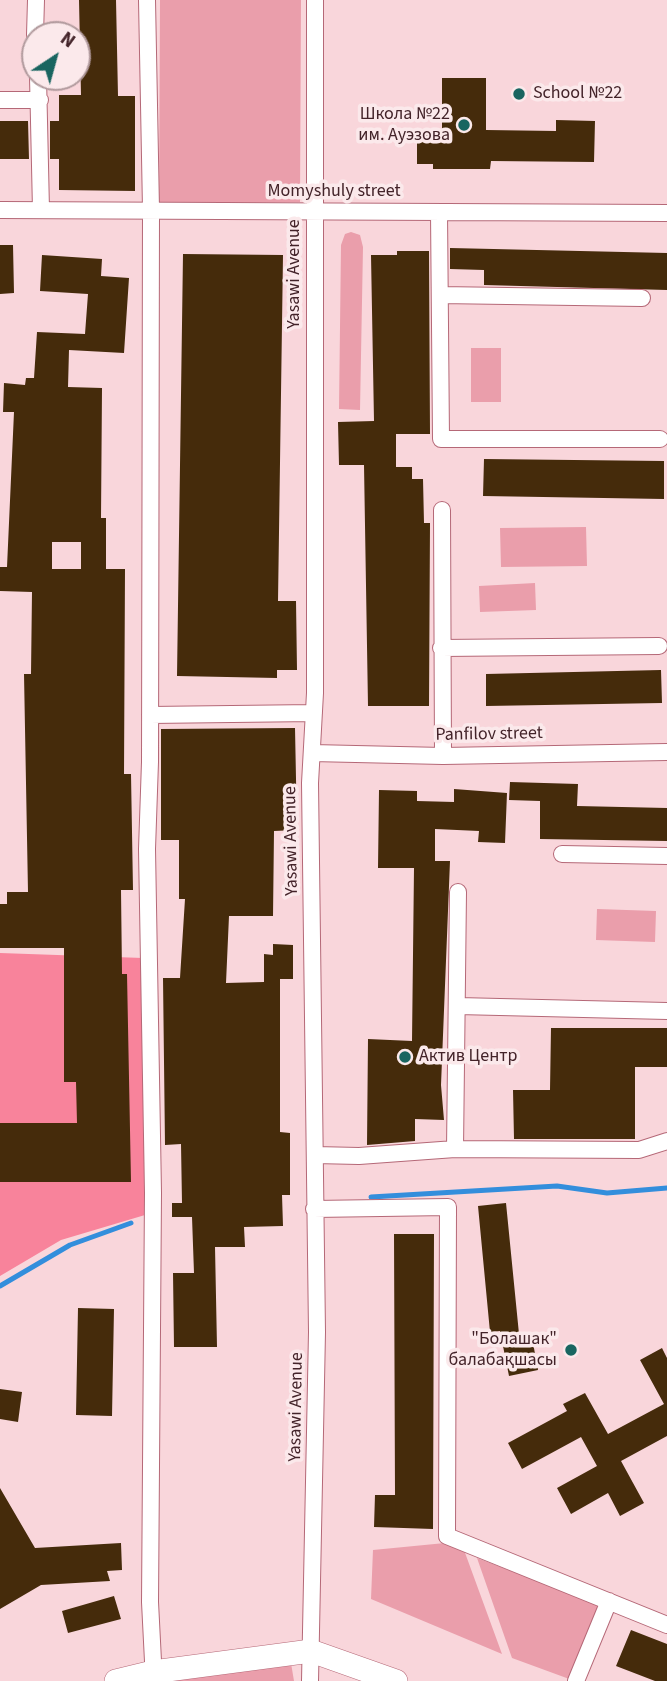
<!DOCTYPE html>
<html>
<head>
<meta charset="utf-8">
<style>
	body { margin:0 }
	#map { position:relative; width:667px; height:1681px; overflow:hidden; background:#f9d6db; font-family:"Source Sans 3",sans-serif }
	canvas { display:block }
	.north { position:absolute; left:21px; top:21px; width:70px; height:70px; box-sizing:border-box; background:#fbe9eb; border:2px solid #b19a9d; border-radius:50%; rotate:36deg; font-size:19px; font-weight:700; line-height:28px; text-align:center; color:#432329 }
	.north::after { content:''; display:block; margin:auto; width:24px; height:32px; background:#196560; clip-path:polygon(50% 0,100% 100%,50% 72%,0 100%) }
</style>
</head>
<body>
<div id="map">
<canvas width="667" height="1681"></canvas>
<div class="north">N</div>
</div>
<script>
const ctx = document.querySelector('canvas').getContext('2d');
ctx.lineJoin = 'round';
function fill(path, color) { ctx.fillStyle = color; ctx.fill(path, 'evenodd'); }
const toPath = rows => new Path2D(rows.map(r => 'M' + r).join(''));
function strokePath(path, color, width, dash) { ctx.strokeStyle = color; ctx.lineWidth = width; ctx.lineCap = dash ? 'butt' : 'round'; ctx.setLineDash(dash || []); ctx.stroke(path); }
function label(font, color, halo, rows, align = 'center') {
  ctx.font = font + ' "Source Sans 3",sans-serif'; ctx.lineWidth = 7; ctx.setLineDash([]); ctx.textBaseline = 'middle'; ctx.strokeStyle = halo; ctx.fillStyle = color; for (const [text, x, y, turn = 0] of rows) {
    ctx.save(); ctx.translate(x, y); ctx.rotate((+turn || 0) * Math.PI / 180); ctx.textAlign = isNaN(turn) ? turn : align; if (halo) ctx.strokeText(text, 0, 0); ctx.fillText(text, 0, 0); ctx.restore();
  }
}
fill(toPath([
	[160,0,301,0,300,202,159,203],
	[351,232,360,235,363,247,360,410,339,409,341,245,345,234],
	[471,348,501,348,501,402,471,402],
	[586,527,587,566,501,567,500,528],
	[535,583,536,610,480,612,479,586],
	[597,909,656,911,655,942,596,940],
	[445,1543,464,1550,502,1654,371,1599,373,1550],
	[477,1558,600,1605,572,1680,512,1658],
	[291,1663,294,1681,170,1681]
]), '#ea9eab');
fill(toPath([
	[0,953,143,958,145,1215,61,1240,0,1276]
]), '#f8839b');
strokePath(toPath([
	[371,1197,557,1186,607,1193,667,1188],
	[0,1286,70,1245,131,1223]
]), '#338edc', 5);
fill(toPath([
	[79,0,116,0,118,96,135,96,135,191,59,190,59,159,50,159,50,121,59,121,59,95,81,95],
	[442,78,486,78,486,130,556,131,556,120,595,121,594,162,491,161,490,169,433,169,433,164,417,164,417,130,442,130],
	[0,121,28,121,29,159,0,159],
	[0,245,13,245,14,293,0,294],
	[450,248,667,253,667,290,484,285,484,270,450,269],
	[397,251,429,251,430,434,396,434,396,467,412,467,412,479,423,479,424,523,430,523,429,706,368,706,364,465,339,465,338,422,374,421,371,255,397,255],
	[183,254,283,255,278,601,296,601,297,670,277,670,277,678,177,676],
	[42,255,102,259,101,276,129,278,124,353,69,350,68,387,102,388,101,518,106,518,106,569,125,569,124,774,131,774,133,890,121,890,122,974,127,974,131,1182,0,1182,0,1123,77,1123,76,1082,64,1082,64,948,0,948,0,904,7,904,7,892,28,892,24,674,31,674,32,592,0,591,0,567,7,567,14,412,3,412,4,383,25,385,26,378,34,378,37,332,85,334,88,294,40,291],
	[52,542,81,542,81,569,52,569],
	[484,459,664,461,664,499,483,496],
	[661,670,662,703,486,706,486,674],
	[295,728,297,830,274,831,273,916,229,916,226,983,264,982,264,954,273,955,273,944,293,945,293,979,280,979,280,1132,290,1133,290,1195,282,1195,283,1226,244,1227,245,1247,215,1247,217,1347,174,1347,173,1273,194,1273,192,1217,172,1217,172,1203,182,1203,181,1144,165,1145,163,978,180,978,185,899,179,899,179,840,161,840,161,729],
	[510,782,578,784,577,806,667,808,667,841,540,839,540,801,509,800],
	[454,789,507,793,505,843,478,842,479,831,435,829,435,861,450,861,441,1085,444,1120,415,1119,415,1141,367,1145,368,1039,412,1041,414,868,378,868,379,790,417,791,417,801,454,802],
	[551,1028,667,1028,667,1067,635,1067,635,1139,514,1139,513,1090,550,1090],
	[506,1203,519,1334,531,1332,538,1370,509,1376,500,1331,490,1332,478,1206],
	[394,1234,434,1234,433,1529,374,1527,375,1495,395,1495],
	[78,1308,114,1309,112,1416,76,1415],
	[662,1348,667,1358,667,1436,621,1461,644,1503,620,1516,608,1493,571,1514,557,1488,597,1466,581,1437,522,1469,508,1443,567,1411,563,1404,585,1393,608,1434,664,1404,640,1360],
	[0,1389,22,1392,18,1422,0,1419],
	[0,1488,35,1548,121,1543,122,1570,107,1571,110,1581,41,1585,0,1609],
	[114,1596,121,1619,68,1633,62,1611],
	[631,1630,667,1644,667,1681,655,1681,616,1666]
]), '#452b0b');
const minor = toPath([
	[147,0,151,209,150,762,147,849,153,1193,150,1602,154,1681],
	[35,35,36,0],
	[38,77,41,210],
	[0,100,40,100],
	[0,210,667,213],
	[439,212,441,439,660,439],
	[440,295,642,298],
	[442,510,443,756],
	[441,648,659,646],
	[150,715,314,713],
	[312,753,443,756,667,752],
	[562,854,667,856],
	[458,1006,667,1011],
	[455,1149,458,892],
	[315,1155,359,1156,455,1149,639,1150,667,1141],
	[314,1209,448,1207,447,1536,667,1625],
	[310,1681,317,1332,310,783,315,693,315,0],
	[576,1681,609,1601]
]);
const secondary = toPath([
	[116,1681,153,1672,311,1651,396,1681]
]);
strokePath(minor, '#b56877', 18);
strokePath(secondary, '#b56877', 24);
strokePath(minor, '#fff', 16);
strokePath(secondary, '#fff', 23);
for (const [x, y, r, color] of [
	[519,94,7,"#196560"],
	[464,125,7,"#196560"],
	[405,1057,7,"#196560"],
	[571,1350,7,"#196560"]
]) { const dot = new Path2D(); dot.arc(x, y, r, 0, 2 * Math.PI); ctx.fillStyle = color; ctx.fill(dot); strokePath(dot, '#fbe9eb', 2.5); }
label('18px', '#432329', '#fbe9eb', [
	["School №22",533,94],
	["Школа №22",450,115,"right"],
	["им. Ауэзова",450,136,"right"],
	["Актив Центр",419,1057],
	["\"Болашак\"",557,1340,"right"],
	["балабақшасы",557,1361,"right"]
], 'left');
label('18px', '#432329', '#fbe9eb', [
	["Momyshuly street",334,192],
	["Yasawi Avenue",295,274,-90],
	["Panfilov street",489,735,-1],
	["Yasawi Avenue",292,841,-91],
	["Yasawi Avenue",297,1407,-89]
]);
</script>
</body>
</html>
